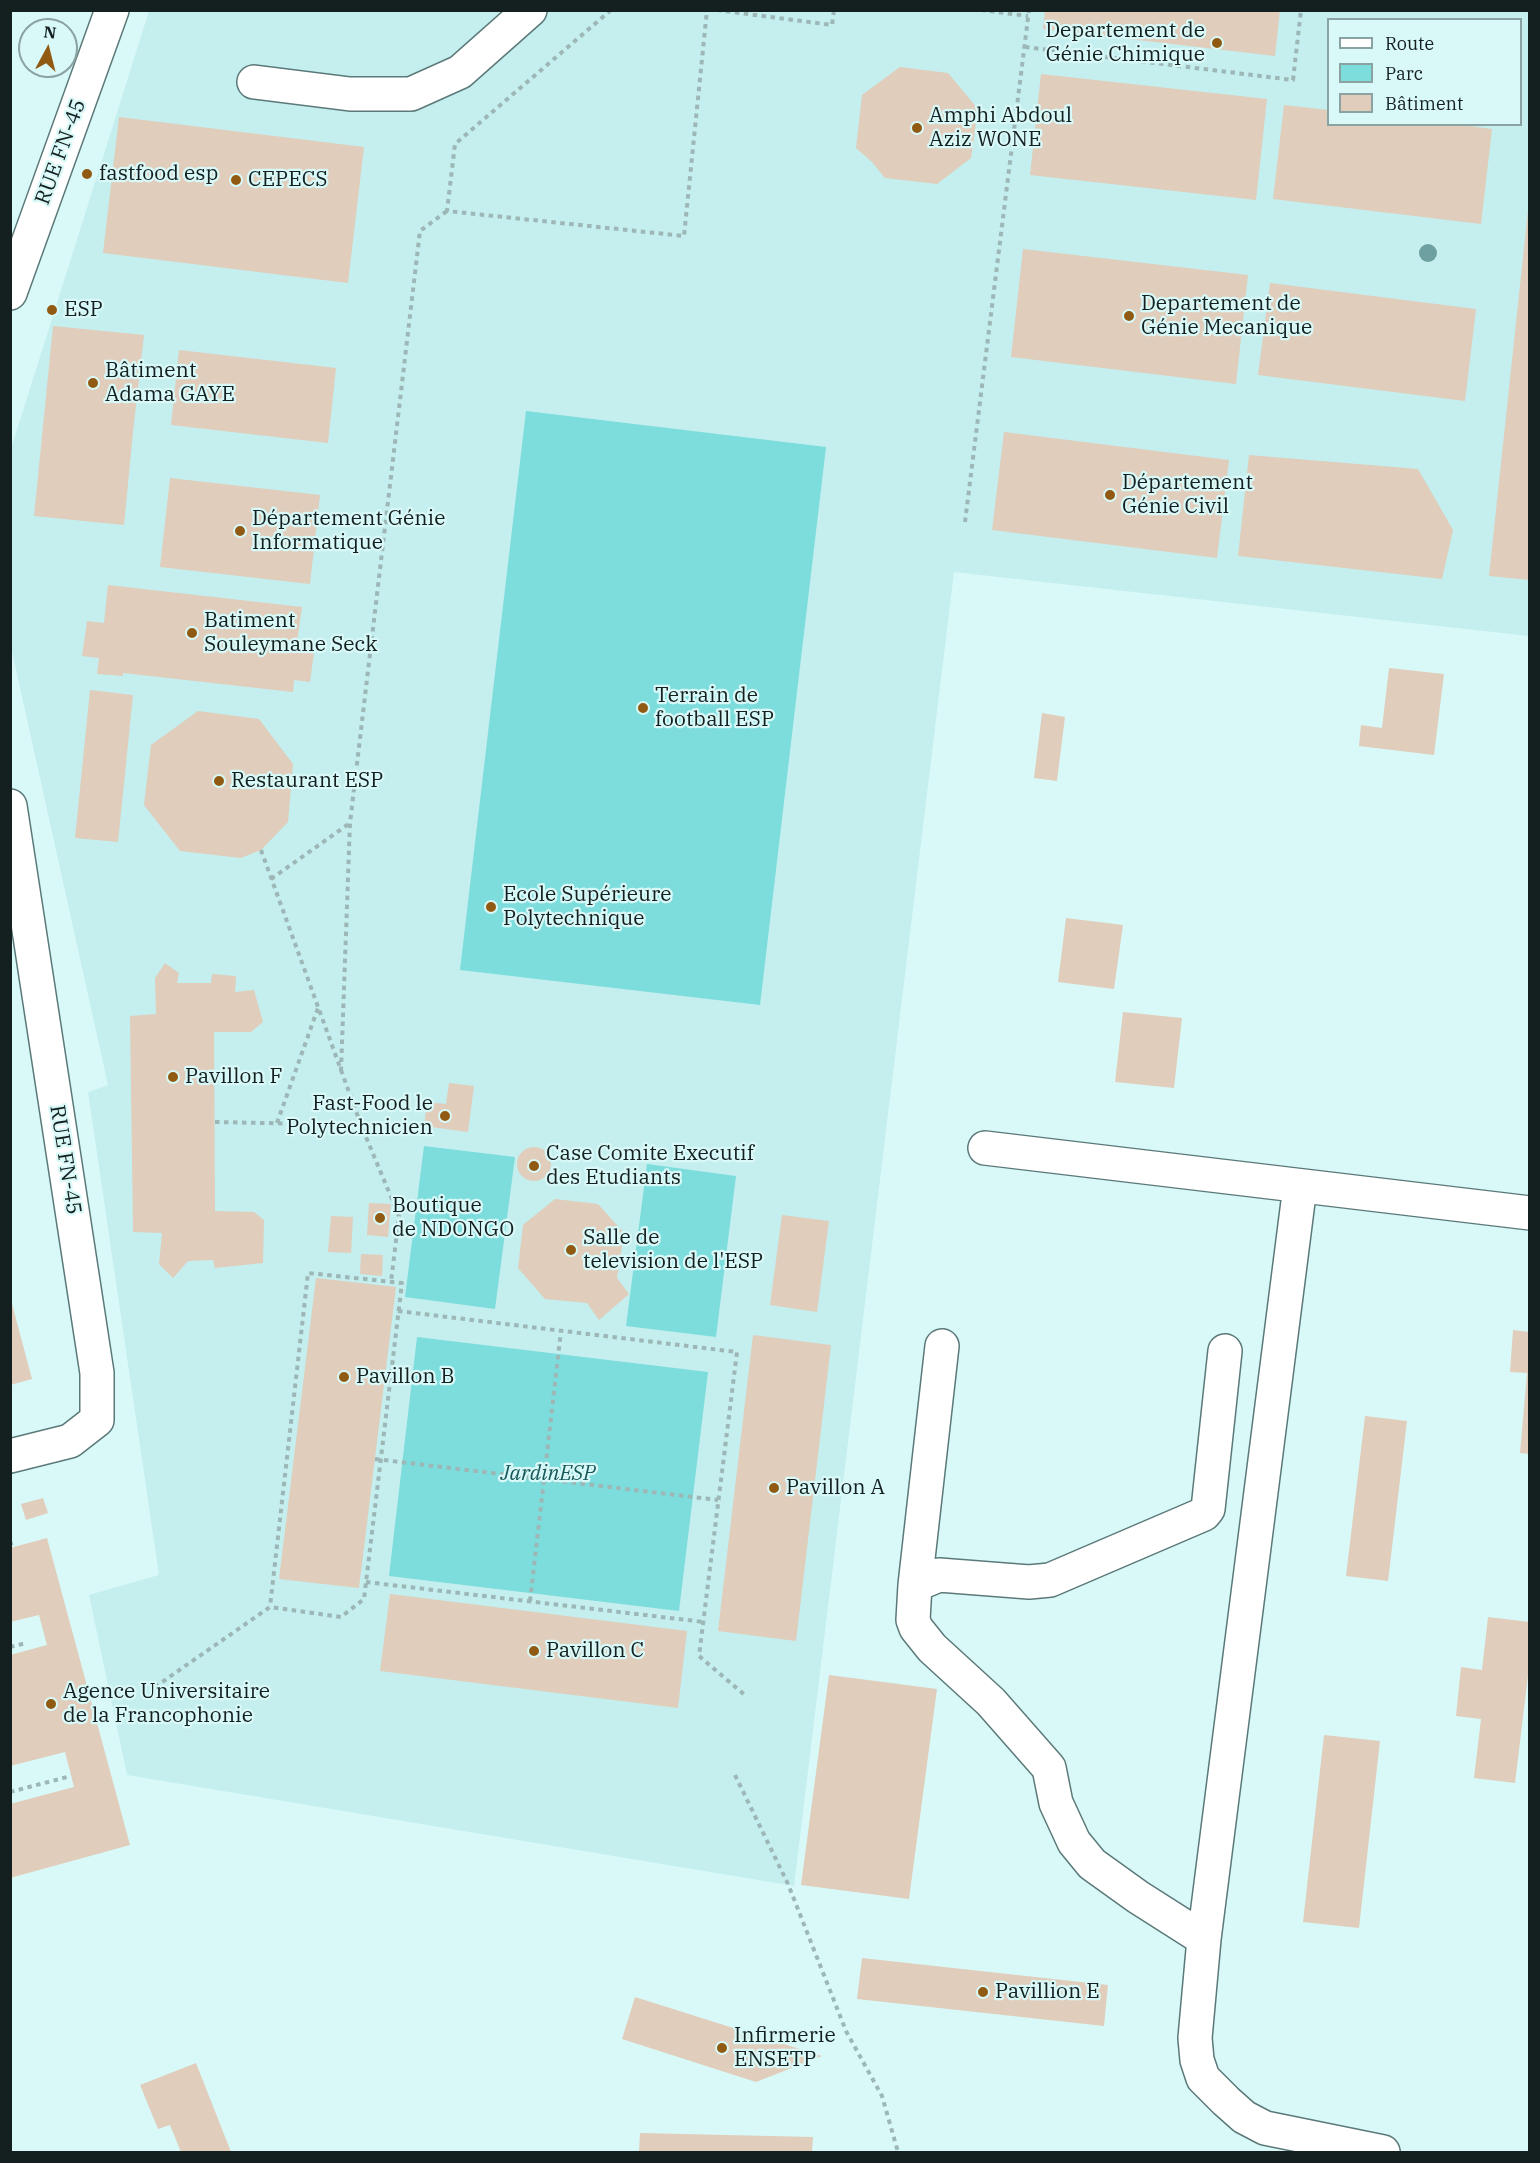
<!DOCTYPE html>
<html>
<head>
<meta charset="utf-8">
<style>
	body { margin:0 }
	#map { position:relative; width:1540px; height:2163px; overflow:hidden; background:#d9f9f8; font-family:"IBM Plex Serif",serif }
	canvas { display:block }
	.frame { position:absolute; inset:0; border:12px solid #142020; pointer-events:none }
	.legend { position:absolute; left:1327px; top:18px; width:195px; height:108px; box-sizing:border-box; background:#d9f9f8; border:2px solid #8aa2a2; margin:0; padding:8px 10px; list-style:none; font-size:18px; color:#142020 }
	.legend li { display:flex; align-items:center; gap:12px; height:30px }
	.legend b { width:30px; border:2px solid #8aa2a2 }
	.north { position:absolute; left:18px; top:18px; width:60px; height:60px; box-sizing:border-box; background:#d9f9f8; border:2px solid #8aa2a2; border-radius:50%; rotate:7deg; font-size:16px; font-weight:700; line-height:24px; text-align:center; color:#142020 }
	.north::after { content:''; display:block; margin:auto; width:21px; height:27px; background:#915a12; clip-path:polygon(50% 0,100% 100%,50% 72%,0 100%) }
</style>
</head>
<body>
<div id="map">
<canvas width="1540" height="2163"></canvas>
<div class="frame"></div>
<ul class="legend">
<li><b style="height:8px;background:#fff"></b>Route</li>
<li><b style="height:16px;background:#7ddddd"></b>Parc</li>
<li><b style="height:16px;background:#e0cdbb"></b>Bâtiment</li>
</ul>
<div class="north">N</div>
</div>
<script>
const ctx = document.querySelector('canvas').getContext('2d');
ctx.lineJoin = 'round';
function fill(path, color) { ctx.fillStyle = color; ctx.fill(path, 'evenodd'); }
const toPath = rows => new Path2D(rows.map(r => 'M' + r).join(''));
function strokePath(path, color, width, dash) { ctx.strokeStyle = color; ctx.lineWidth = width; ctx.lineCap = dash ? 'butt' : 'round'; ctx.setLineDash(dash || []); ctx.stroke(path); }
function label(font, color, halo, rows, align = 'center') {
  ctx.font = font + ' "IBM Plex Serif",serif'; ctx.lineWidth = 4.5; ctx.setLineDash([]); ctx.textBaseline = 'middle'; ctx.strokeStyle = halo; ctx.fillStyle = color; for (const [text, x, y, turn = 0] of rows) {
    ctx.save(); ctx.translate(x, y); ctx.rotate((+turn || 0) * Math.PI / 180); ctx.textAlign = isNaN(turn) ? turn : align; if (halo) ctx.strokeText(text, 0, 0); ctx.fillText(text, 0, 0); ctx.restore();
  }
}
fill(toPath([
	[149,11,1529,11,1529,636,954,572,794,1886,127,1775,89,1595,159,1575,88,1092,108,1085,11,647,10,452],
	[1328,20,1520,20,1520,124,1328,124]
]), '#c5eeee');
fill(toPath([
	[526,411,826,447,760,1005,460,970],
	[424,1146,515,1157,495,1309,405,1297],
	[647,1164,736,1176,716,1337,626,1326],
	[417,1337,708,1372,679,1611,389,1576]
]), '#7ddddd');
fill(toPath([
	[1045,10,1280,10,1275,56,1043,29],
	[900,67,948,73,978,109,971,158,937,184,885,178,872,162,856,148,862,95],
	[1041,74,1267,99,1256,200,1030,175],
	[1284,105,1328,110,1328,124,1454,124,1492,129,1481,224,1273,199],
	[119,117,364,147,348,283,103,253],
	[1528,210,1530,210,1530,580,1489,576],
	[1023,249,1248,275,1236,384,1011,357],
	[1270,283,1476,309,1465,401,1258,375],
	[53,326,144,335,133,432,124,525,34,516],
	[179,350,336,368,328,443,171,425],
	[1004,432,1229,460,1217,558,992,530],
	[1249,455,1418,469,1453,530,1442,579,1238,556],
	[170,478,320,495,310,584,160,567],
	[108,585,302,607,297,642,315,645,310,682,294,680,293,692,123,673,123,676,97,674,99,658,82,656,87,621,104,623],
	[1389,668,1444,674,1434,755,1359,746,1361,725,1382,728],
	[90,690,133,695,118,842,75,838],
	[198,711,259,719,293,764,288,822,261,850,241,858,180,851,144,805,151,745],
	[1042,713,1065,717,1057,781,1034,778],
	[1066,918,1123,925,1114,989,1058,982],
	[165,963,179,973,177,983,211,983,212,974,236,976,235,992,254,990,263,1022,251,1032,214,1032,215,1211,254,1212,264,1220,263,1263,215,1268,213,1260,188,1261,173,1278,159,1264,162,1233,133,1232,130,1016,156,1014,155,978],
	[1123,1012,1182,1018,1174,1088,1115,1082],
	[449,1083,474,1086,468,1132,424,1126,427,1102,446,1104],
	'517 1164a17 17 0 1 1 34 0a17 17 0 1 1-34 0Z',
	[555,1199,598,1204,624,1233,617,1278,629,1294,599,1320,587,1303,545,1299,518,1268,523,1225],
	[369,1203,391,1204,388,1237,367,1235],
	[782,1215,829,1221,817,1312,770,1305],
	[331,1216,353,1217,351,1253,328,1252],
	[361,1254,383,1255,382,1276,360,1274],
	[316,1278,396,1287,359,1588,279,1579],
	[11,1300,32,1379,10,1385,10,1301],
	[1513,1330,1530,1332,1530,1454,1520,1453,1527,1373,1510,1372],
	[753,1335,831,1345,796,1641,718,1631],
	[1365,1416,1407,1421,1388,1581,1346,1576],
	[43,1498,48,1513,26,1520,21,1504],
	[47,1538,130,1845,10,1878,10,1804,74,1787,65,1752,10,1766,10,1655,47,1645,39,1615,10,1622,10,1548],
	[390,1594,687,1631,678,1708,380,1671],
	[1488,1617,1530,1622,1530,1659,1515,1783,1474,1778,1481,1719,1456,1716,1461,1667,1482,1670],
	[829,1675,937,1689,909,1899,801,1885],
	[1324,1735,1380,1741,1359,1928,1303,1922],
	[862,1958,1108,1985,1104,2026,857,1999],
	[635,1997,822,2056,756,2082,622,2039],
	[196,2063,231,2152,181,2152,170,2125,158,2129,140,2085],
	[640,2133,813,2137,812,2152,639,2152]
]), '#e0cdbb');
const minor = toPath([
	[254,82,350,94,411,94,460,72,530,10],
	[10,293,112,10],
	[10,806,97,1373,97,1420,70,1441,10,1456],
	[985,1148,1530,1213],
	[1300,1186,1204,1939,1195,2038,1197,2060,1203,2078,1226,2101,1244,2117,1265,2128,1383,2152],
	[942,1346,915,1585,913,1620,916,1628,932,1648,991,1702,1049,1768,1056,1803,1074,1842,1092,1864,1138,1897,1204,1939],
	[915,1585,939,1575,1029,1582,1050,1580,1204,1514,1208,1509,1225,1351]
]);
strokePath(minor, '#5c7979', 36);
strokePath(toPath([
	[611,10,455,144,447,211,684,236,707,10],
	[717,10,832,25,834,10],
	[981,10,1028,16],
	[1025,47,1293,80,1301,10],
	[965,522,1029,10],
	[261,850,361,1125,399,1216,391,1282],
	[271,879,350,823],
	[341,1071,350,823,420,231,447,211],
	[215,1122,361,1125],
	[277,1123,318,1008],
	[398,1311,737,1352,699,1656,746,1696],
	[375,1459,718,1500],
	[10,1541,12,1547],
	[366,1582,704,1622],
	[530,1601,561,1331],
	[10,1647,26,1643],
	[155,1687,270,1607,341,1617,364,1599,402,1283,308,1273,270,1607],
	[735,1775,788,1884,846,2031,882,2096,898,2152],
	[10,1792,71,1776]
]), '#9db6b6', 4, [4.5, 4.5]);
strokePath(minor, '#fff', 33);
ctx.fillStyle = '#6fa0a1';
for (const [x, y] of [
	[1428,253]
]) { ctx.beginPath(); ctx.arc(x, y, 9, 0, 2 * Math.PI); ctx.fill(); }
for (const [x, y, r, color] of [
	[1217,43,6,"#915a12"],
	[917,128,6,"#915a12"],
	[87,174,6,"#915a12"],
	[236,180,6,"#915a12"],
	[52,310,6,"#915a12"],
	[1129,316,6,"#915a12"],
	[93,383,6,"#915a12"],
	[1110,495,6,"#915a12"],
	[240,531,6,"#915a12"],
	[192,633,6,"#915a12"],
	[643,708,6,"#915a12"],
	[219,781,6,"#915a12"],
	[491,907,6,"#915a12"],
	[173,1077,6,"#915a12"],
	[445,1116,6,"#915a12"],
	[534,1166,6,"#915a12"],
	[380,1218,6,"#915a12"],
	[571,1250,6,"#915a12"],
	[344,1377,6,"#915a12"],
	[774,1488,6,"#915a12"],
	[534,1651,6,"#915a12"],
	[51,1704,6,"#915a12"],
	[983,1992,6,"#915a12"],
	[722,2048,6,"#915a12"]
]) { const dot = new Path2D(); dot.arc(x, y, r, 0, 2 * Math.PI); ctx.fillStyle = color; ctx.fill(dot); strokePath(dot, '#d9f9f8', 2); }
label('21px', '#142020', '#d9f9f8', [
	["Departement de",1205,31,"right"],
	["Génie Chimique",1205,55,"right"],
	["Amphi Abdoul",929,116],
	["Aziz WONE",929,140],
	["fastfood esp",99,174],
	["CEPECS",248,180],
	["Departement de",1141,304],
	["Génie Mecanique",1141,328],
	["ESP",64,310],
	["Bâtiment",105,371],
	["Adama GAYE",105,395],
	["Département",1122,483],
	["Génie Civil",1122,507],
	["Département Génie",252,519],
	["Informatique",252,543],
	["Batiment",204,621],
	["Souleymane Seck",204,645],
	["Terrain de",655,696],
	["football ESP",655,720],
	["Restaurant ESP",231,781],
	["Ecole Supérieure",503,895],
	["Polytechnique",503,919],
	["Pavillon F",185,1077],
	["Fast-Food le",433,1104,"right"],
	["Polytechnicien",433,1128,"right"],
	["Case Comite Executif",546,1154],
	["des Etudiants",546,1178],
	["Boutique",392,1206],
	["de NDONGO",392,1230],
	["Salle de",583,1238],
	["television de l'ESP",583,1262],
	["Pavillon B",356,1377],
	["Pavillon A",786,1488],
	["Pavillon C",546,1651],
	["Agence Universitaire",63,1692],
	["de la Francophonie",63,1716],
	["Pavillion E",995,1992],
	["Infirmerie",734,2036],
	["ENSETP",734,2060]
], 'left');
label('21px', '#142020', '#d9f9f8', [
	["RUE FN-45",61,152,-70],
	["RUE FN-45",65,1160,81]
]);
label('italic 21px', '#185859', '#d9f9f8', [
	["JardinESP",548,1474]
]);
</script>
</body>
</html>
